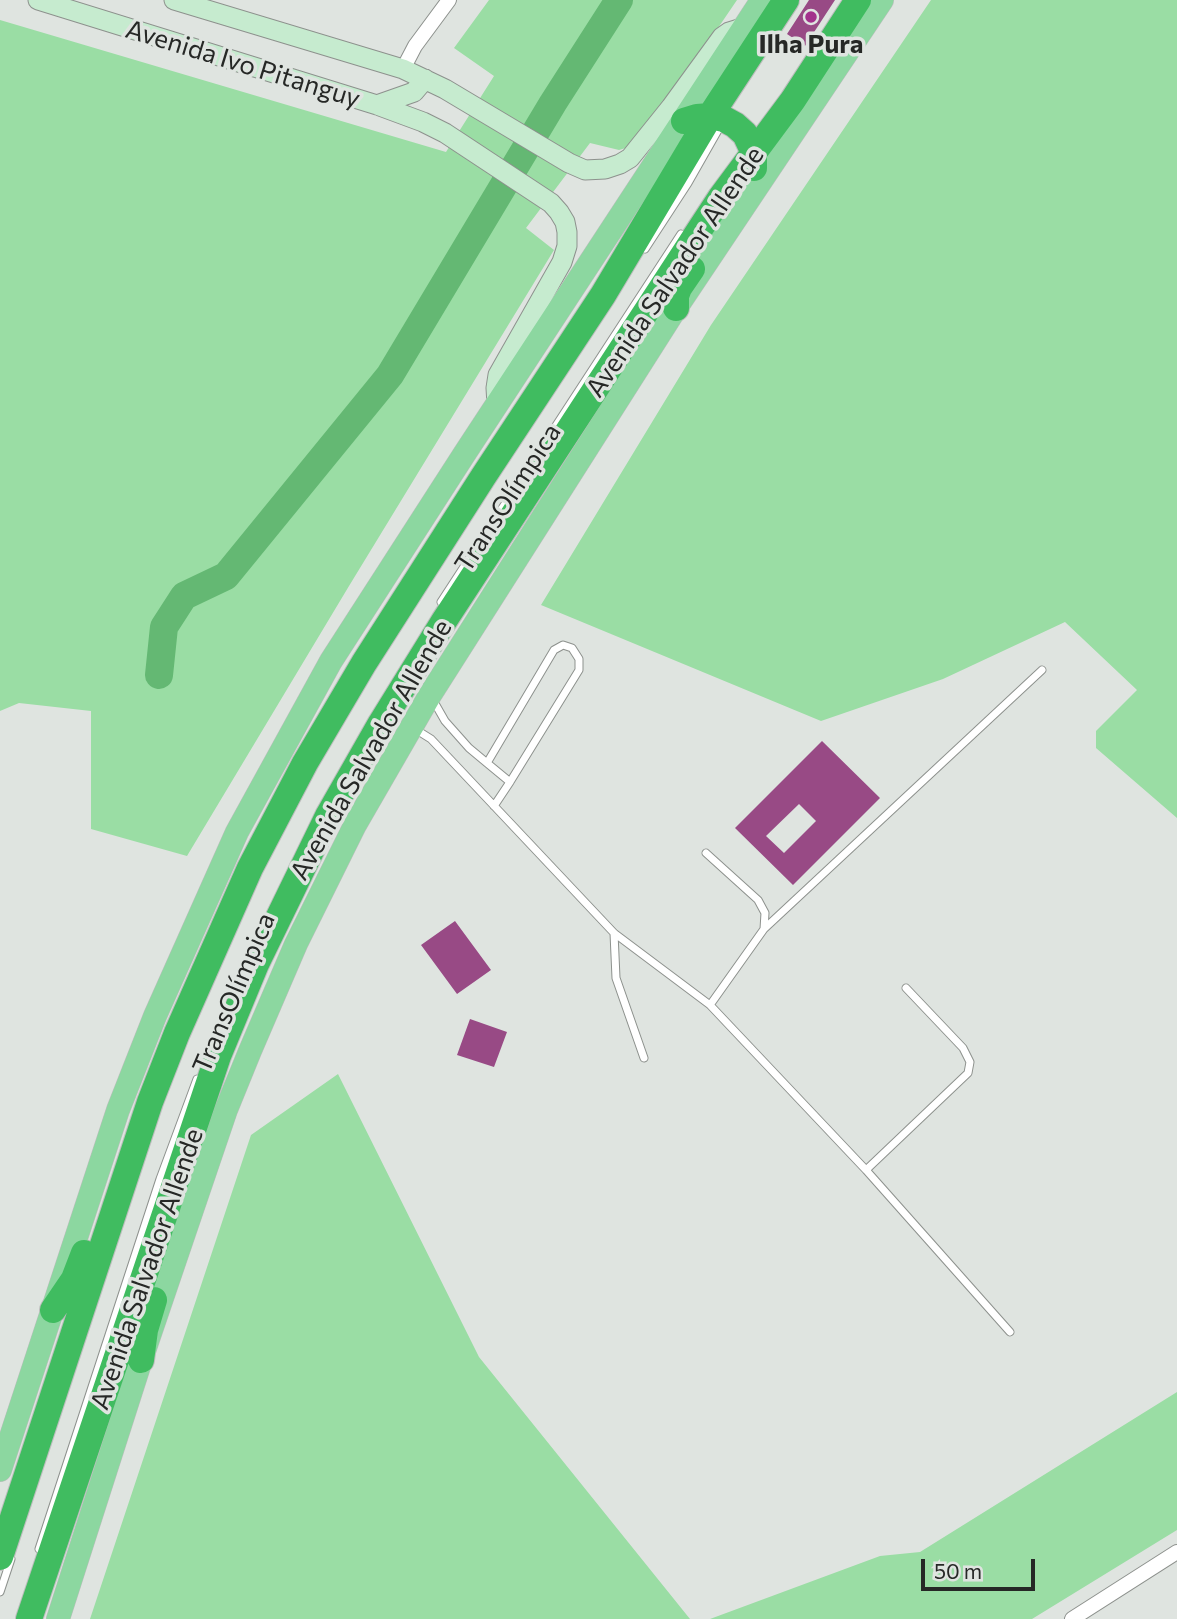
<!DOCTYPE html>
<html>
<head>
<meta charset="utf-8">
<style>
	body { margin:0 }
	#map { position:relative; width:1177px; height:1619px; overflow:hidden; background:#dfe4e0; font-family:Commissioner,sans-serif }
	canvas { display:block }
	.scale { position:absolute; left:921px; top:1559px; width:114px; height:32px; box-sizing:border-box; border:4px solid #262826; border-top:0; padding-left:9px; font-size:21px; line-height:24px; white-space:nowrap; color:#262826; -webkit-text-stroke:5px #dfe4e0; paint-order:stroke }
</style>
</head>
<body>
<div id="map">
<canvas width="1177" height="1619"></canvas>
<div class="scale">50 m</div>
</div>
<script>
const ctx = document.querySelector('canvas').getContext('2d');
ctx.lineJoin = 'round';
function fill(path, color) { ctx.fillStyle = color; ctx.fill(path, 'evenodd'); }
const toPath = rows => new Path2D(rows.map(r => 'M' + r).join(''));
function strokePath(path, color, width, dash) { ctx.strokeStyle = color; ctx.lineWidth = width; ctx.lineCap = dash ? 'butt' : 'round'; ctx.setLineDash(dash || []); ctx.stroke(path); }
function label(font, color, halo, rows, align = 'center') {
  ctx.font = font + ' Commissioner,sans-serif'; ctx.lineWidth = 7; ctx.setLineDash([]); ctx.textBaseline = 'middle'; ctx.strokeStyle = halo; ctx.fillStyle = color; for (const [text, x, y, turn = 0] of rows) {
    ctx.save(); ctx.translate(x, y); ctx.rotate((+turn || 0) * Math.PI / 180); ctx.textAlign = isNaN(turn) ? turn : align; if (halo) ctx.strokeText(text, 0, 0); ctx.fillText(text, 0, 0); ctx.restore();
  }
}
fill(toPath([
	[489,0,737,0,639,144,619,150,590,143,526,228,554,250,349,586,187,856,91,829,91,711,19,703,0,711,0,20,446,152,494,76,454,48],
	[931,0,1177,0,1177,818,1096,748,1096,731,1137,690,1065,622,943,679,821,721,541,605,711,325],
	[338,1074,479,1357,690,1619,90,1619,251,1135],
	[1177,1392,1177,1530,1032,1619,710,1619,880,1556,920,1552]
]), '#9adda4');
strokePath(toPath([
	[159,675,164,627,184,596,226,576,390,375,553,103,619,0]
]), '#64b873', 28);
fill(toPath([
	[809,0,835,0,805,46,787,34],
	[822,741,880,798,793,885,735,828],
	[799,804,816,821,784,853,766,836],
	[455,921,491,970,457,994,421,945],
	[470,1019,507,1032,494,1067,457,1055]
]), '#984a85');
const lane = toPath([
	[645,249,688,183,721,125],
	[441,602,681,234],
	[433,700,445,721,469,748,487,763],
	[415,729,431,739,614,933,710,1005,866,1170,1010,1332],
	[494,806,510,782,579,670,579,659,572,648,563,645,554,650,487,763,510,782],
	[706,853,758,900,765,913,764,929,710,1005],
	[764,929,1042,670],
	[614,933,616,978,644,1058],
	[866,1170,968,1073,970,1062,963,1048,906,988],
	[39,1549,160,1179,197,1079],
	[0,1592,11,1559]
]);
const street = toPath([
	[403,69,415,46,449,0],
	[1072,1619,1177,1552]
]);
const secondary = toPath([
	[38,0,377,105,423,122,445,133,551,203,559,212,565,222,567,232,567,246,562,262,498,375,496,388,497,405],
	[174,0,403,69,445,89,569,163,585,170,605,169,620,164,630,158,671,107,722,37,729,32,745,27],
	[377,105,414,92,425,79]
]);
const primary = toPath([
	[0,1470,118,1110,155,1016,237,832,331,661,465,453,762,0],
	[58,1619,141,1360,226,1110,250,1051,296,944,355,825,430,695,676,308,882,0]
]);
const highway = toPath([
	[684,121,697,117,710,116,724,119,735,125,745,134,754,153,754,168],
	[676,308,676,296,679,288,692,269],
	[53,1310,74,1279,84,1253],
	[141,1360,145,1330,154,1300],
	[0,1557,150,1102,177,1033,250,868,305,763,364,663,483,477,603,295,710,116,786,0],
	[29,1619,218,1056,256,964,328,816,381,723,444,621,721,197,793,100,858,0]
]);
strokePath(lane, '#8d918d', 9);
strokePath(street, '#8d918d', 16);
strokePath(secondary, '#8d918d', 21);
strokePath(primary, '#bebebe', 24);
strokePath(highway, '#bebebe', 28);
strokePath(lane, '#fff', 7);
strokePath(street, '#fff', 14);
strokePath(secondary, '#c6ebcf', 19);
strokePath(primary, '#8cd7a0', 23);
strokePath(highway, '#40bc60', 26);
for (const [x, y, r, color] of [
	[811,17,7,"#a3318c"]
]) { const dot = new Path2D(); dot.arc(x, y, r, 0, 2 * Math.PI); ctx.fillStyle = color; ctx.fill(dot); strokePath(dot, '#dfe4e0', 2.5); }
label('bold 26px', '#262826', '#dfe4e0', [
	["Ilha Pura",811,44]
]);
label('26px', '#262826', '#dfe4e0', [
	["Avenida Ivo Pitanguy",243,64,17],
	["Avenida Salvador Allende",675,272,-56],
	["TransOlímpica",508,498,-57],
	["Avenida Salvador Allende",371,750,-60],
	["TransOlímpica",234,993,-67],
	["Avenida Salvador Allende",147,1269,-71]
]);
</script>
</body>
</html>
